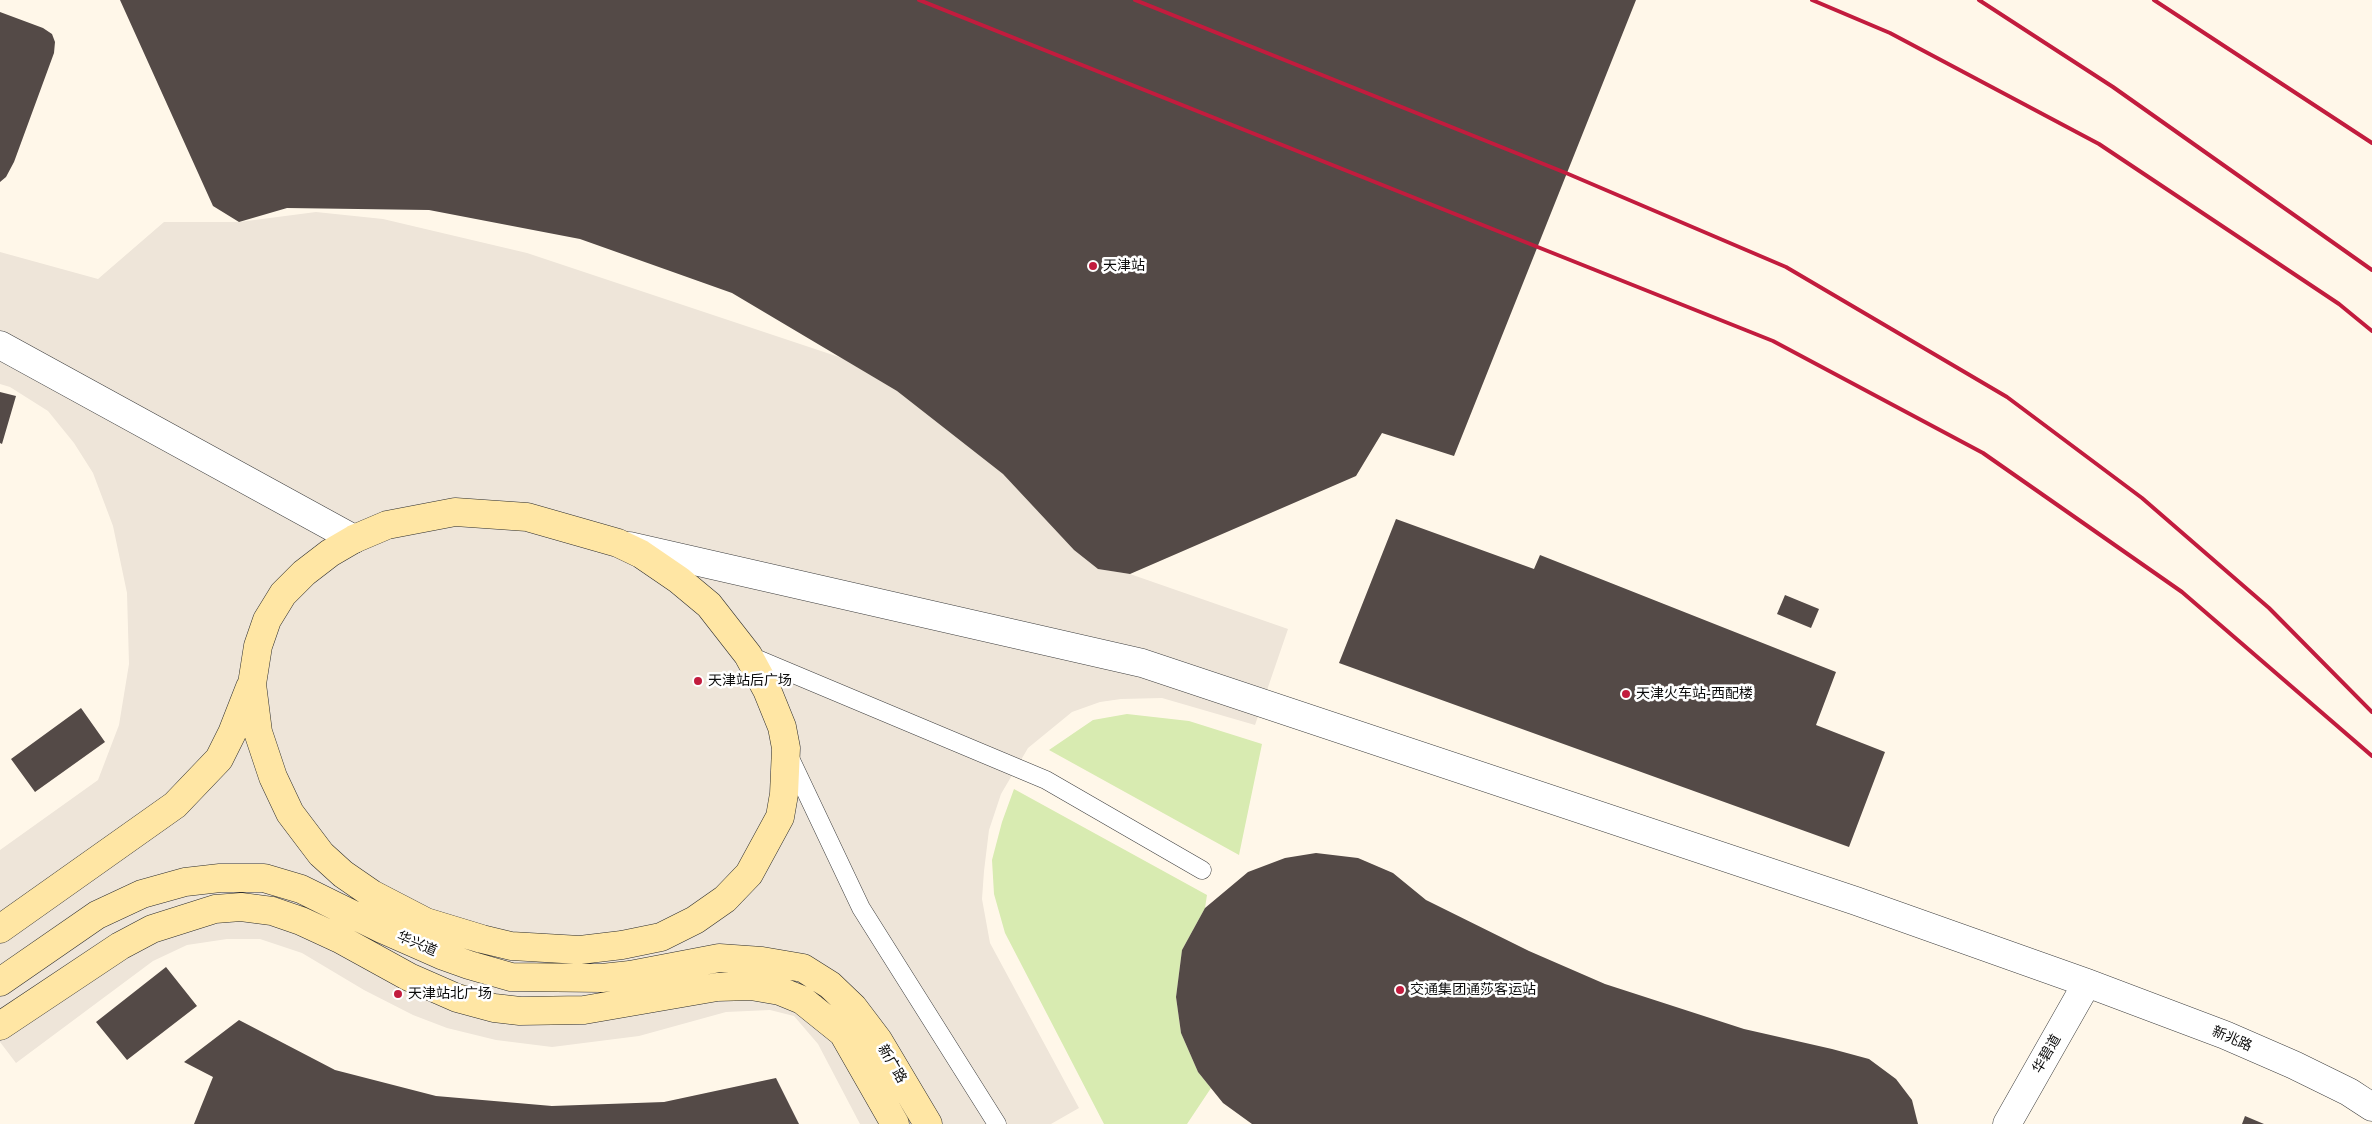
<!DOCTYPE html>
<html>
<head>
<meta charset="utf-8">
<style>
	body { margin:0 }
	canvas { display:block; background:#fff7e9 }
</style>
</head>
<body>
<canvas width="2372" height="1124"></canvas>
<script>
const ctx = document.querySelector('canvas').getContext('2d');
ctx.lineJoin = 'round';
function fill(path, color) { ctx.fillStyle = color; ctx.fill(path, 'evenodd'); }
const toPath = rows => new Path2D(rows.map(r => 'M' + r).join(''));
function strokePath(path, color, width, dash) { ctx.strokeStyle = color; ctx.lineWidth = width; ctx.lineCap = dash ? 'butt' : 'round'; ctx.setLineDash(dash || []); ctx.stroke(path); }
function label(font, color, halo, rows, align = 'center') {
  ctx.font = font + ' Literata,"Noto Sans SC",serif'; ctx.lineWidth = 5; ctx.setLineDash([]); ctx.textBaseline = 'middle'; ctx.strokeStyle = halo; ctx.fillStyle = color; for (const [text, x, y, turn = 0] of rows) {
    ctx.save(); ctx.translate(x, y); ctx.rotate((+turn || 0) * Math.PI / 180); ctx.textAlign = isNaN(turn) ? turn : align; if (halo) ctx.strokeText(text, 0, 0); ctx.fillText(text, 0, 0); ctx.restore();
  }
}
fill(toPath([
	[1127,714,1189,721,1262,744,1239,855,1049,750,1093,720],
	[1014,789,1207,895,1205,908,1182,950,1176,997,1181,1033,1198,1072,1211,1088,1187,1124,1104,1124,1005,933,994,894,992,860,1002,822]
]), '#d8ebb1');
fill(toPath([
	[316,212,383,219,527,253,842,358,897,391,1003,474,1074,550,1098,569,1130,574,1288,629,1255,725,1162,698,1121,699,1100,702,1072,712,1028,748,1001,794,989,830,984,871,982,899,990,943,1079,1108,1051,1124,860,1124,818,1044,794,1016,770,1010,726,1012,639,1036,552,1047,496,1040,447,1028,413,1015,364,990,302,953,260,939,227,939,187,945,153,961,16,1063,0,1042,0,850,98,780,119,725,129,664,127,593,113,526,93,473,74,443,48,411,10,387,0,384,0,252,98,279,164,222,239,222]
]), '#eee5d9');
fill(toPath([
	[120,0,1636,0,1454,456,1382,433,1356,476,1130,574,1098,569,1074,550,1003,474,897,391,732,293,580,239,429,210,287,208,239,222,213,206],
	[0,12,43,28,52,34,55,42,54,53,14,162,6,177,0,182],
	[0,392,16,396,2,444,0,443],
	[1396,519,1534,569,1540,555,1836,672,1816,725,1885,752,1849,847,1339,663],
	[1785,595,1819,609,1811,628,1777,614],
	[81,708,105,742,35,792,11,759],
	[1316,853,1358,858,1393,873,1426,900,1529,951,1605,984,1744,1029,1832,1049,1869,1059,1896,1079,1912,1100,1918,1124,1252,1124,1223,1103,1198,1072,1181,1033,1176,997,1182,950,1205,908,1248,872,1285,858],
	[166,967,197,1006,127,1060,96,1022],
	[239,1020,335,1070,436,1096,552,1106,664,1102,776,1078,799,1124,194,1124,213,1077,184,1062],
	[2245,1116,2264,1124,2242,1124]
]), '#544a47');
const lane = toPath([
	[748,655,1046,780,1202,870],
	[789,756,861,908,997,1124]
]);
const street = toPath([
	[0,345,354,539],
	[629,546,1142,663,1856,901,2087,983,2225,1035,2294,1065,2349,1092,2372,1107],
	[2007,1124,2087,983]
]);
const secondary = toPath([
	[455,512,527,517,618,543,641,554,679,580,709,605,748,655,767,690,782,727,786,748,784,794,780,817,749,874,725,899,695,920,661,937,622,945,580,950,511,946,482,939,426,922,372,894,343,874,321,854,290,813,273,777,258,732,252,684,258,646,267,620,283,594,304,573,330,553,354,539,387,525,455,512],
	[0,929,175,805,219,759,232,733,250,687],
	[0,982,97,915,142,894,185,882,220,878,264,878,301,889,382,929,441,955,469,965,511,977,602,978,630,975,719,958,762,961,803,968,830,985,853,1007,878,1040,928,1124],
	[0,1026,120,946,152,929,215,909,241,907,272,911,301,921,340,939,409,977,457,998,494,1008,520,1011,584,1010,717,987,751,986,780,991,802,1000,843,1033,895,1124]
]);
strokePath(lane, '#3e3e3e', 19);
strokePath(street, '#3e3e3e', 29);
strokePath(secondary, '#2d2d2d', 29);
strokePath(lane, '#fff', 18);
strokePath(street, '#fff', 28);
strokePath(secondary, '#ffe6a4', 28);
strokePath(toPath([
	[919,0,1773,341,1983,453,2182,592,2372,756],
	[1135,0,1566,173,1786,267,2007,397,2142,498,2269,608,2372,712],
	[1812,0,1890,33,2099,144,2339,304,2372,331],
	[1979,0,2113,87,2372,270],
	[2154,0,2372,143]
]), '#c21c3e', 4);
for (const [x, y, r, color] of [
	[1093,266,5,"#c21c3e"],
	[698,681,5,"#c21c3e"],
	[1626,694,5,"#c21c3e"],
	[1400,990,5,"#c21c3e"],
	[398,994,5,"#c21c3e"]
]) { const dot = new Path2D(); dot.arc(x, y, r, 0, 2 * Math.PI); ctx.fillStyle = color; ctx.fill(dot); strokePath(dot, '#fff', 2); }
label('14px', '#0b0b0b', '#fff', [
	["天津站",1103,266],
	["天津站后广场",708,681],
	["天津火车站-西配楼",1636,694],
	["交通集团通莎客运站",1410,990],
	["天津站北广场",408,994]
], 'left');
label('14px', '#0b0b0b', '#fff', [
	["华兴道",417,944,23],
	["新兆路",2232,1039,23],
	["华碧道",2047,1054,-60],
	["新广路",892,1064,59]
]);
</script>
</body>
</html>
